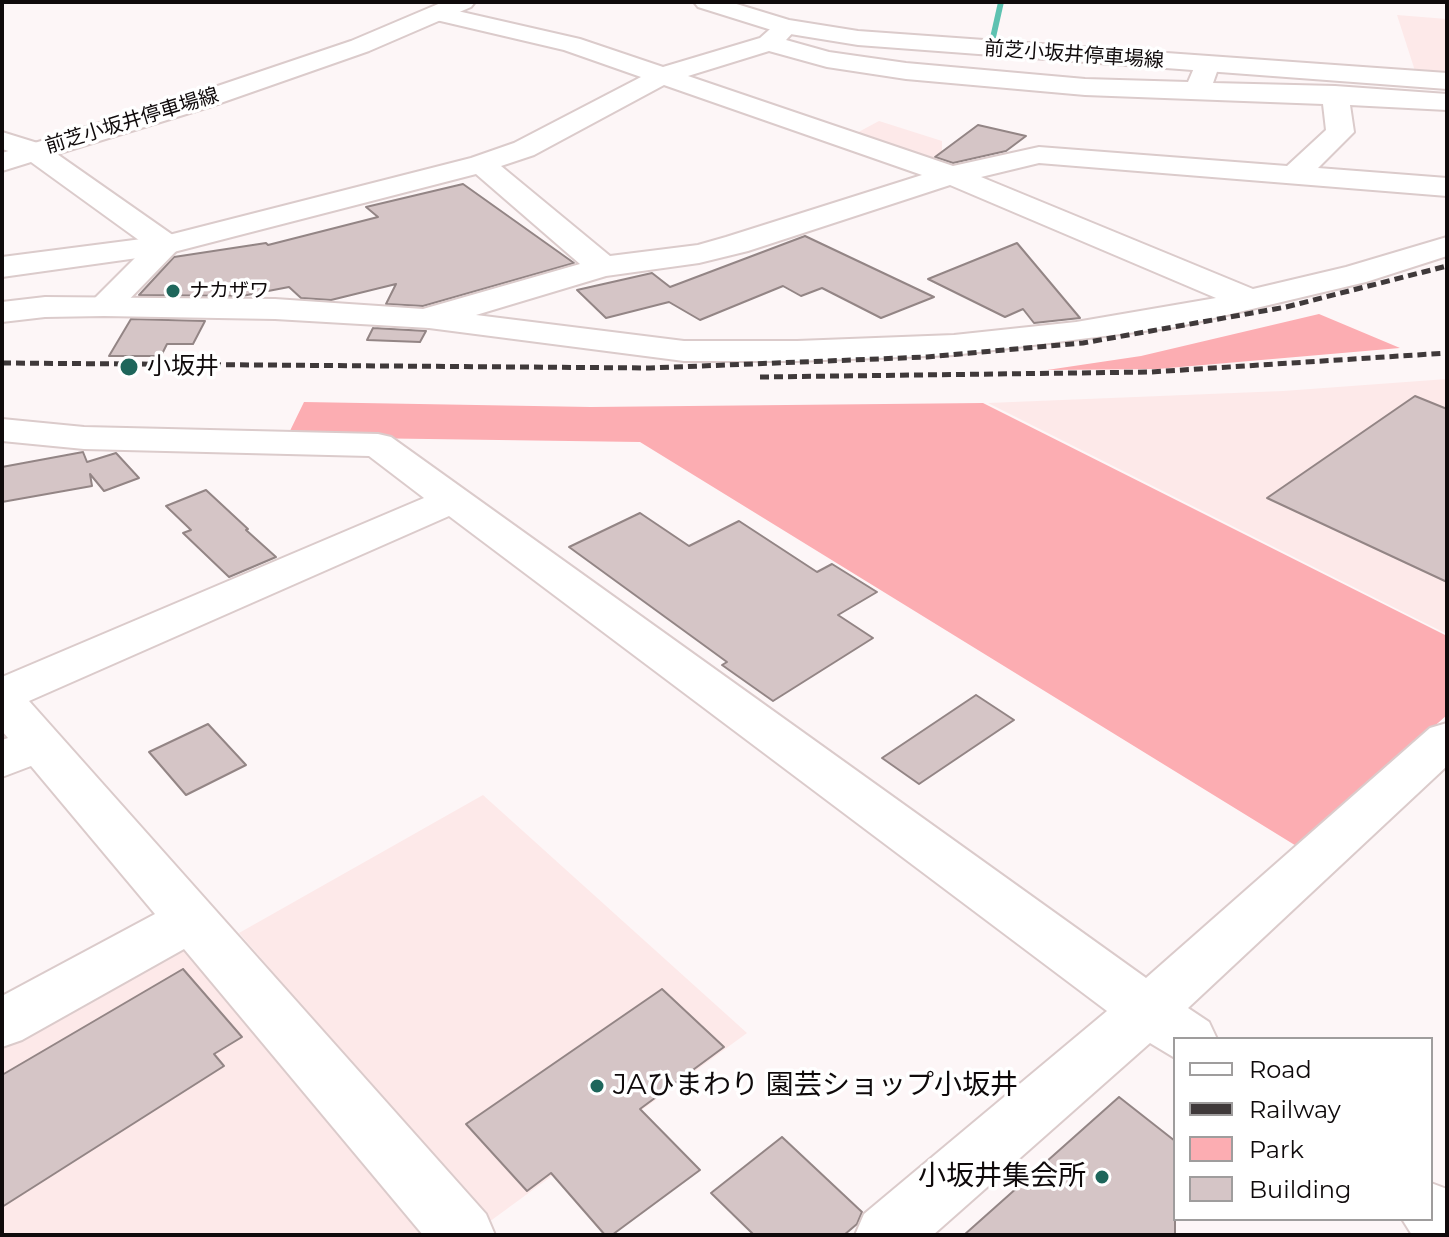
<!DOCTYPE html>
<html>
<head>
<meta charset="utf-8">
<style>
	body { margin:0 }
	#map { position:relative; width:1449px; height:1237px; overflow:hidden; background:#fdf6f7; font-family:Montserrat,sans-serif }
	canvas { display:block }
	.frame { position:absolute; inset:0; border:4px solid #0f0a0b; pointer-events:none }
	.legend { position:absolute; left:1173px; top:1037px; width:260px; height:184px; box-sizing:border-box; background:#fff; border:2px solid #9f9d9d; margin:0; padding:10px 14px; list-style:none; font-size:24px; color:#0f0a0b }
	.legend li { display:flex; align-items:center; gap:16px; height:40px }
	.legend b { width:40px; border:2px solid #9f9d9d }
</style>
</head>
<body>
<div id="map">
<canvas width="1449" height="1237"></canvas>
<div class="frame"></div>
<ul class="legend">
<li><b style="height:10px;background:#fff"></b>Road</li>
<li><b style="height:10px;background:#3f393a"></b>Railway</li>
<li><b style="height:22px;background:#fcadb2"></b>Park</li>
<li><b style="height:22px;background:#d5c5c6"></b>Building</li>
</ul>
</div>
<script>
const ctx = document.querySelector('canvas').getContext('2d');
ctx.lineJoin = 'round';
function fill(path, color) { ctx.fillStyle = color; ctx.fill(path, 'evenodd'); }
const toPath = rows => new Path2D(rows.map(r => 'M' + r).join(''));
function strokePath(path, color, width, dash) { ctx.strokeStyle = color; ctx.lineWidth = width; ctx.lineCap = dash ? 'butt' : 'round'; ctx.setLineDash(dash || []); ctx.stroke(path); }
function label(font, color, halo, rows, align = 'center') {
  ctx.font = font + ' Montserrat,"Noto Sans JP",sans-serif'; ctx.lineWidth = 7; ctx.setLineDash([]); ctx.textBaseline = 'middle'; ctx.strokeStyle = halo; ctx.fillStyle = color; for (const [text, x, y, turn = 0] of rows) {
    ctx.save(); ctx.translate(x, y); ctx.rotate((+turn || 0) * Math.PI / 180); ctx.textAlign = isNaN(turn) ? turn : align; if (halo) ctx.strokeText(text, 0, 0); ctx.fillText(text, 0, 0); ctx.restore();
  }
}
fill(toPath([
	[1397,15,1447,19,1447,77,1416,74],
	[879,121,942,141,942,165,851,136],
	[1447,379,1447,634,988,403,1283,391],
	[483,795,747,1033,489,1222,239,933],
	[169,948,192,949,434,1235,2,1235,2,1044]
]), '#fde9e9');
fill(toPath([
	[1319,314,1400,348,1157,369,1047,370,1141,356],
	[304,402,591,407,983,403,1447,636,1447,715,1298,847,640,442,287,437]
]), '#fcadb2');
fill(toPath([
	[998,2,1004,2,995,42,992,44,989,42,998,2]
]), '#5ec2b1');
const building = toPath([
	[978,125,1026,136,1006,151,953,163,935,157,978,125],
	[463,184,574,263,423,306,386,304,396,284,331,300,301,298,289,287,242,296,139,295,174,257,266,243,268,245,378,217,366,207,463,184],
	[805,236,934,297,881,318,822,288,801,296,783,286,700,320,669,302,606,318,577,290,652,273,670,287,805,236],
	[1017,243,1080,318,1034,323,1023,309,1005,317,928,279,1017,243],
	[131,319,205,321,193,344,167,344,161,356,109,356,131,319],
	[373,328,426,331,420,342,367,340,373,328],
	[1415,396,1447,409,1447,582,1267,498,1415,396],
	[83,452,87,462,116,453,139,478,104,491,90,474,92,486,2,502,2,467,83,452],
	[206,490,248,529,246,530,276,557,229,577,183,533,191,530,166,506,206,490],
	[640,513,689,546,739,521,817,572,832,564,877,592,838,615,873,638,773,701,722,665,727,662,569,547,640,513],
	[976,695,1014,720,919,784,882,758,976,695],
	[208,724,246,765,186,795,149,752,208,724],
	[183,969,242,1037,214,1054,224,1066,2,1207,2,1075,183,969],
	[662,989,724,1047,640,1109,700,1170,612,1235,605,1235,551,1173,527,1191,466,1124,662,989],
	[1119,1097,1175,1141,1175,1235,964,1235,1119,1097],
	[782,1137,862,1212,857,1224,844,1235,754,1235,711,1193,782,1137]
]);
fill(building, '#d5c5c6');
strokePath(building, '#938585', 2);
const street = toPath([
	[440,7,580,39,663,67,760,38,778,22,786,20,794,22,798,27,786,40,829,52,906,63,1085,79,1188,82,1197,61,1206,58,1215,61,1219,66,1213,83,1335,86,1447,94,1447,110,1350,105,1354,132,1318,168,1447,178,1447,196,1039,163,981,177,1253,289,1346,267,1447,237,1447,256,1366,282,1176,327,954,355,797,361,684,361,429,328,275,319,104,316,45,317,2,322,2,302,45,297,275,299,423,309,580,264,476,174,166,254,2,277,2,257,165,236,471,158,514,143,641,77,564,50,432,19,428,14,432,9,440,7],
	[769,51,827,67,906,79,1085,95,1323,104,1326,130,1287,166,1039,147,953,166,688,76,769,51],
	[664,85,922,175,726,237,698,245,610,256,501,166,534,155,664,85],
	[950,185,1216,298,1076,322,954,335,797,341,684,341,476,315,606,276,699,263,748,251,950,185],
	[2,132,44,145,48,151,44,157,34,159,2,149,2,132],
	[2,419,84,427,378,434,391,437,1146,978,1430,728,1447,723,1447,766,1188,1008,1209,1022,1217,1039,1175,1039,1175,1058,1150,1043,933,1235,855,1235,864,1214,1107,1011,449,516,29,701,486,1214,495,1235,423,1235,184,949,22,1040,2,1047,2,996,155,914,31,766,2,777,2,740,8,738,2,731,2,677,424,498,369,456,84,449,2,441,2,419],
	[1431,1183,1447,1189,1447,1235,1412,1235,1402,1219,1431,1219,1431,1183]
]);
const secondary = toPath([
	[443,2,475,2,471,7,369,51,209,107,57,154,177,238,182,245,116,313,104,316,92,313,87,306,147,246,31,162,2,171,2,153,191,95,351,41,443,2],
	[694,2,730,2,789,20,858,31,1447,73,1447,89,858,45,778,32,698,7,694,2]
]);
strokePath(street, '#dbcbcb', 4);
strokePath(secondary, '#dbcbcb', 4);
fill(street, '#fff');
fill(secondary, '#fff');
strokePath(toPath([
	[2,363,650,368,927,357,1083,343,1286,307,1447,266],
	[760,377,1151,372,1447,353]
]), '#3f393a', 5, [9, 5]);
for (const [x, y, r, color] of [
	[173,291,8,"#1e665b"],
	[129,367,10,"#1e665b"],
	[597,1086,8,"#1e665b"],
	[1102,1177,8,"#1e665b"]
]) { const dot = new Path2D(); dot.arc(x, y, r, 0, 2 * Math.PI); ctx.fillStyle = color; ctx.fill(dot); strokePath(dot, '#fff', 3); }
label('20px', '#0f0a0b', '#fff', [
	["前芝小坂井停車場線",1074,55,4],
	["前芝小坂井停車場線",132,121,-17]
]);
label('20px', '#0f0a0b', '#fff', [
	["ナカザワ",189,291]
], 'left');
label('24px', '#0f0a0b', '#fff', [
	["小坂井",147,367]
], 'left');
label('28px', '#0f0a0b', '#fff', [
	["JAひまわり 園芸ショップ小坂井",613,1086],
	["小坂井集会所",1086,1177,"right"]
], 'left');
</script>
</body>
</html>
